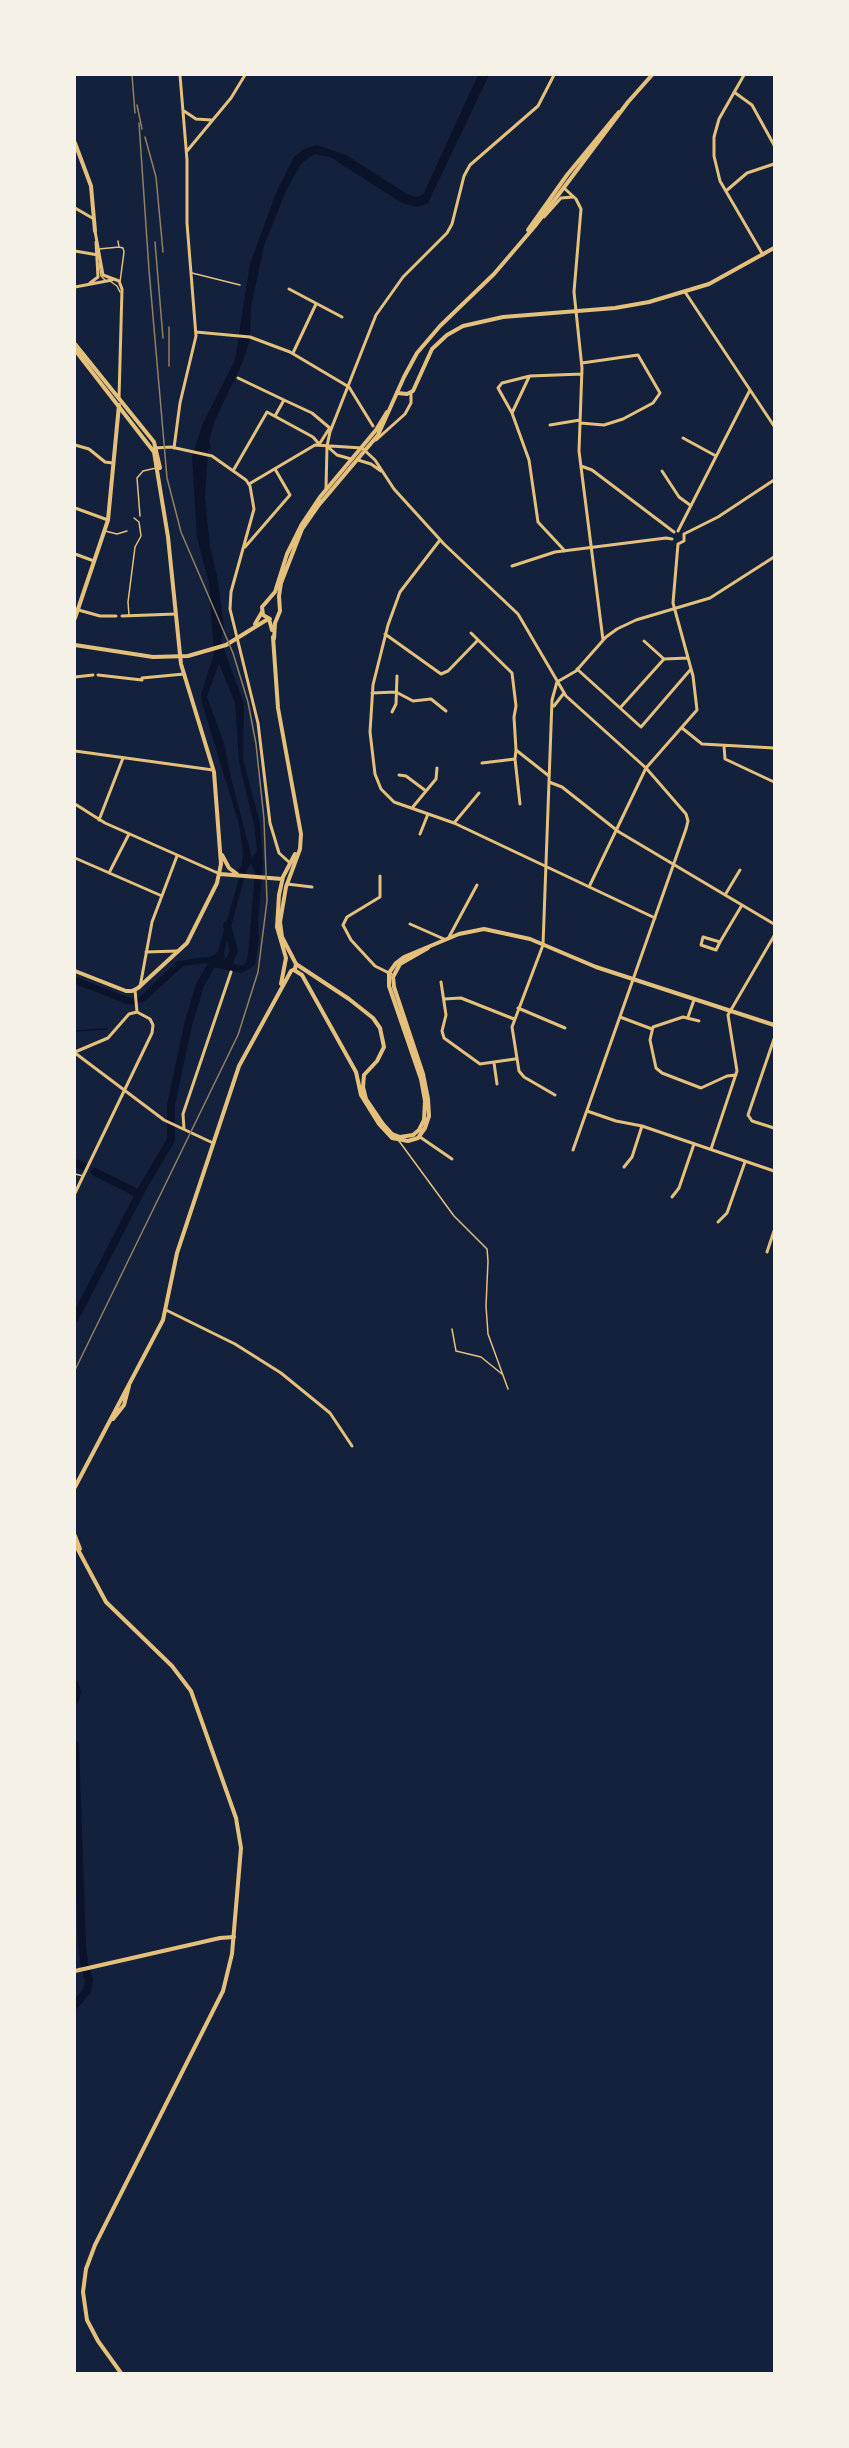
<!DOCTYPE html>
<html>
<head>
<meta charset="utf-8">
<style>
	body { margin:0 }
	#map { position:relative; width:849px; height:2448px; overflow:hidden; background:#14213d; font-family:Signika,sans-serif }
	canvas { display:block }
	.frame { position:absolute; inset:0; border:76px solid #f6f1e7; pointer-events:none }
</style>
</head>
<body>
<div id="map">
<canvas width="849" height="2448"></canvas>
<div class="frame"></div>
</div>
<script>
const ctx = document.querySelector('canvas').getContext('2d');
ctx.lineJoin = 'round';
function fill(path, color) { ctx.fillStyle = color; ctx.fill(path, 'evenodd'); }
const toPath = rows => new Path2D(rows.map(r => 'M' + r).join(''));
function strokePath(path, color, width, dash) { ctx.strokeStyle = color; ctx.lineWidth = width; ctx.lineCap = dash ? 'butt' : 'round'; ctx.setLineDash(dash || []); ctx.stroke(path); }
fill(toPath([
	[478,75,489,75,428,203,417,207,402,203,330,157,314,154,301,164,286,191,264,246,251,307,250,340,241,366,215,420,209,441,211,448,208,451,205,497,210,547,217,575,224,627,221,641,244,704,243,759,260,824,263,864,258,921,259,939,255,965,242,973,209,966,207,963,183,966,146,1000,135,1005,127,1004,75,984,75,977,133,999,141,996,177,961,214,956,218,951,241,872,238,871,242,865,243,853,239,824,202,703,201,694,214,654,209,583,197,538,192,456,203,423,235,360,250,264,276,193,294,157,304,149,317,145,346,155,407,194,416,197,423,195],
	[219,663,235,703,239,762,254,825,257,851,252,858,231,778,224,743,207,697],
	[251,863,255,872,248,955,246,963,240,966,225,961,224,952,246,872]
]), '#0b132b');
strokePath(toPath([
	[75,1031,107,1029]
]), '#0b132b', 1.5);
strokePath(toPath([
	[227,925,234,951,228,964],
	[75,1163,83,1166],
	[95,1172,139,1194],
	[75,1318,143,1187,171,1140,171,1105,188,1025,200,985,215,959],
	[75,1685,77,1692,75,1700],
	[75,1745,82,1944,84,1963,89,1980,87,1991,75,2005]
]), '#0b132b', 8);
strokePath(toPath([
	[118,241,119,247,123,248,124,252,120,282],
	[99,249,119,247],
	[99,263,101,276,105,280],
	[192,273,240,285],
	[110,281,117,286,120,292],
	[140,516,137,478,143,471,156,468],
	[105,531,117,534,127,531],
	[129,615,128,602,135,547,141,536,139,522,134,518],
	[399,1141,454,1216,487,1249,488,1261,486,1306,488,1334,508,1389],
	[75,1174,83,1176],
	[452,1329,456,1351,481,1357,502,1374]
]), '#e5c07b', 1.5);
strokePath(toPath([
	[744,75,719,119,714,137,714,156,720,181,763,255],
	[734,92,752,105,774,145],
	[184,111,196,119,211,120],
	[187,151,231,98,245,75],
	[564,188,576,199,581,209,574,292,582,368,579,451,603,640],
	[726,191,747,173,774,164],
	[75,208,94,219],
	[544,217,561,198,573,197],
	[95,231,103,275,119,281,122,289,119,398],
	[75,251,98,255],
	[90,283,98,277,96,242],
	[75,287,112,280],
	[289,289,342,317],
	[685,292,774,426],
	[196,332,250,337,290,352,349,387,373,426],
	[293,353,316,304],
	[238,378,284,400],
	[512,413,529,377],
	[275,416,284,400,312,413,331,429],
	[580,423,604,425,623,419,653,403,660,393,638,355,582,363],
	[550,425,580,420],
	[683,438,716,456],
	[376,440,405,414,411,403,411,393],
	[320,443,329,429],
	[75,445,89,449,105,462,113,463],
	[328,447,337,455,351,459],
	[155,448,171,447,212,456,246,480,250,486,254,509,231,592,230,609,258,723,270,823,279,853,290,863],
	[174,448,180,403,196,336,187,223,187,160,180,75],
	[358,460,371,464,381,471],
	[581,466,592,470,674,532],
	[233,471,267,412,313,437,320,445],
	[662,471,679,497,690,505],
	[249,484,315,445,362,448,375,460,394,489,444,544,518,614,566,696,646,768,686,814,688,821,686,829,573,1150],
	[326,489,327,446,330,432,376,315,403,277,447,233,452,224,464,176,470,165,538,106,554,75],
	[75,508,108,520],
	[678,531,750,390],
	[684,534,718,517,774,480],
	[440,540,400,592,388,625,373,685,370,732,375,774,381,789,394,802,454,823,655,918],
	[678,544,684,541,684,534],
	[245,547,290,495,275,469],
	[565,551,538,522,529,460,512,413,498,388,502,383,530,376,582,374],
	[75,554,94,561],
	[512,566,555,552,666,538,672,539],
	[75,609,100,616,116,616],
	[122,616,176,614],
	[471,633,512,673,516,706,514,717,516,750,549,776],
	[385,634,441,674,448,671,478,640],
	[644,641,664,659],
	[577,669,641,727,691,669],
	[98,675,142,680,142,678,184,674],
	[75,677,93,675],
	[557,682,576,671,606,637,617,629,636,620,710,598,774,557],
	[372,693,396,692,413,701,431,699,446,711],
	[554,706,564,693],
	[620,708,664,659,688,658],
	[392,712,396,704,397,676],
	[682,728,702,744,774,748],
	[724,746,725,759,774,782],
	[516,750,515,759,520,804],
	[75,751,213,770],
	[482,763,515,759],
	[399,775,406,776,426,791],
	[549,782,562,787,619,832,774,924],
	[75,804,105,823,220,874],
	[412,808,436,779,437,768],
	[99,820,123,758],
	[454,823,479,793],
	[420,834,428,814],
	[75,858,162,896],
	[109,873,129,834],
	[380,876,380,897,347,917,343,925,351,940,375,966,391,974],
	[287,884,312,887],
	[589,887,646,768,697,710,693,676,673,603,678,544],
	[725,895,740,870],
	[410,924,444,939],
	[449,937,477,885],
	[720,942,716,950,701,945,703,937,720,942,742,905],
	[146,952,177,951],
	[441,982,446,1015,442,1031,444,1038,480,1064,515,1059],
	[140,987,152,922,177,856],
	[135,990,137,1012],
	[444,999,461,998,514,1019],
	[518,1008,565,1028],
	[620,1017,652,1029],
	[688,1017,694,1000],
	[699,1021,683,1017,653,1027,650,1040,656,1068,662,1073,701,1088,727,1076,736,1075],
	[774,1039,748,1115,752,1121,774,1128],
	[75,1052,108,1038,129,1014,137,1012],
	[75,1053,164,1120,213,1143],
	[494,1063,497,1084],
	[555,1095,524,1077,519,1071,512,1027,543,945,552,700,557,682],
	[587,1111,616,1121,642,1126,774,1171],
	[184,1129,183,1114,231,972],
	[420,1137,452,1159],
	[711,1149,737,1071,728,1015,774,936],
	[624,1167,632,1157,642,1126],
	[75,1193,152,1033,153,1025,150,1019,137,1012],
	[672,1197,679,1188,694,1144],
	[718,1222,727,1213,745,1162],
	[767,1252,774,1231],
	[166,1310,235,1344,281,1373,330,1413,352,1446]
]), '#e5c07b', 3);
strokePath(toPath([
	[75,143,91,186,95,231],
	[397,393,407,394,413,391,432,349,447,335,463,326,503,317,615,308,649,302,709,284,774,248],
	[75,618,108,520,119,405],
	[255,624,262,612],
	[75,645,153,657,188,656,226,645,268,619],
	[296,964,349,999,373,1018,380,1028,384,1047,377,1061,364,1075,363,1087,366,1099,383,1124,392,1134,400,1137,413,1135,419,1130,424,1120,425,1101,421,1079,389,986,389,973,396,963,404,957,459,934,484,929,530,939,596,967,774,1025],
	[294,970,302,975,356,1072,361,1095,379,1124,392,1138,408,1141,418,1138,425,1128,429,1116,428,1099,423,1074,394,987,393,977,400,964,428,948],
	[75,1971,220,1938,234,1937]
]), '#e5c07b', 4);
strokePath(toPath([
	[628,102,652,75],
	[528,230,567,175,619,112],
	[75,344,154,442,160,468],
	[75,350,154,452,168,537,181,664,214,772,221,864,217,883,187,943,138,988,132,991,126,991,75,971],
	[269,619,272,630],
	[270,619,263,615,262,607,275,592,287,554,302,524,320,497,376,430,387,412],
	[273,637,278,708,301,834,300,849,286,887,280,922,282,937,296,964,295,969,291,971],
	[274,639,275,623,280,611,279,596,281,583,302,529,318,506,378,435,404,377,417,353,440,326,494,274,535,226,628,102],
	[222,855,229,868,237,874],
	[220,874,282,879],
	[281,984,286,958,277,927,279,895,283,877,295,854],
	[113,1419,124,1405,129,1386],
	[75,1487,163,1320,177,1253,239,1066,291,971],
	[75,1536,80,1549],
	[75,1544,106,1602,172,1666,191,1691,236,1818,241,1848,232,1954,223,1991,95,2245,86,2269,83,2292,87,2320,98,2341,121,2373]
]), '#e5c07b', 4);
strokePath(toPath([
	[132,75,135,113],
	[137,105,142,129],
	[145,137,156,177,163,252],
	[155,242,163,338],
	[169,366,169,327],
	[75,1370,238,1035,258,972,267,901,264,819,256,744,248,702,233,653,181,532,167,478,149,270,139,123]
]), '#918062', 1.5);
</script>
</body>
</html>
